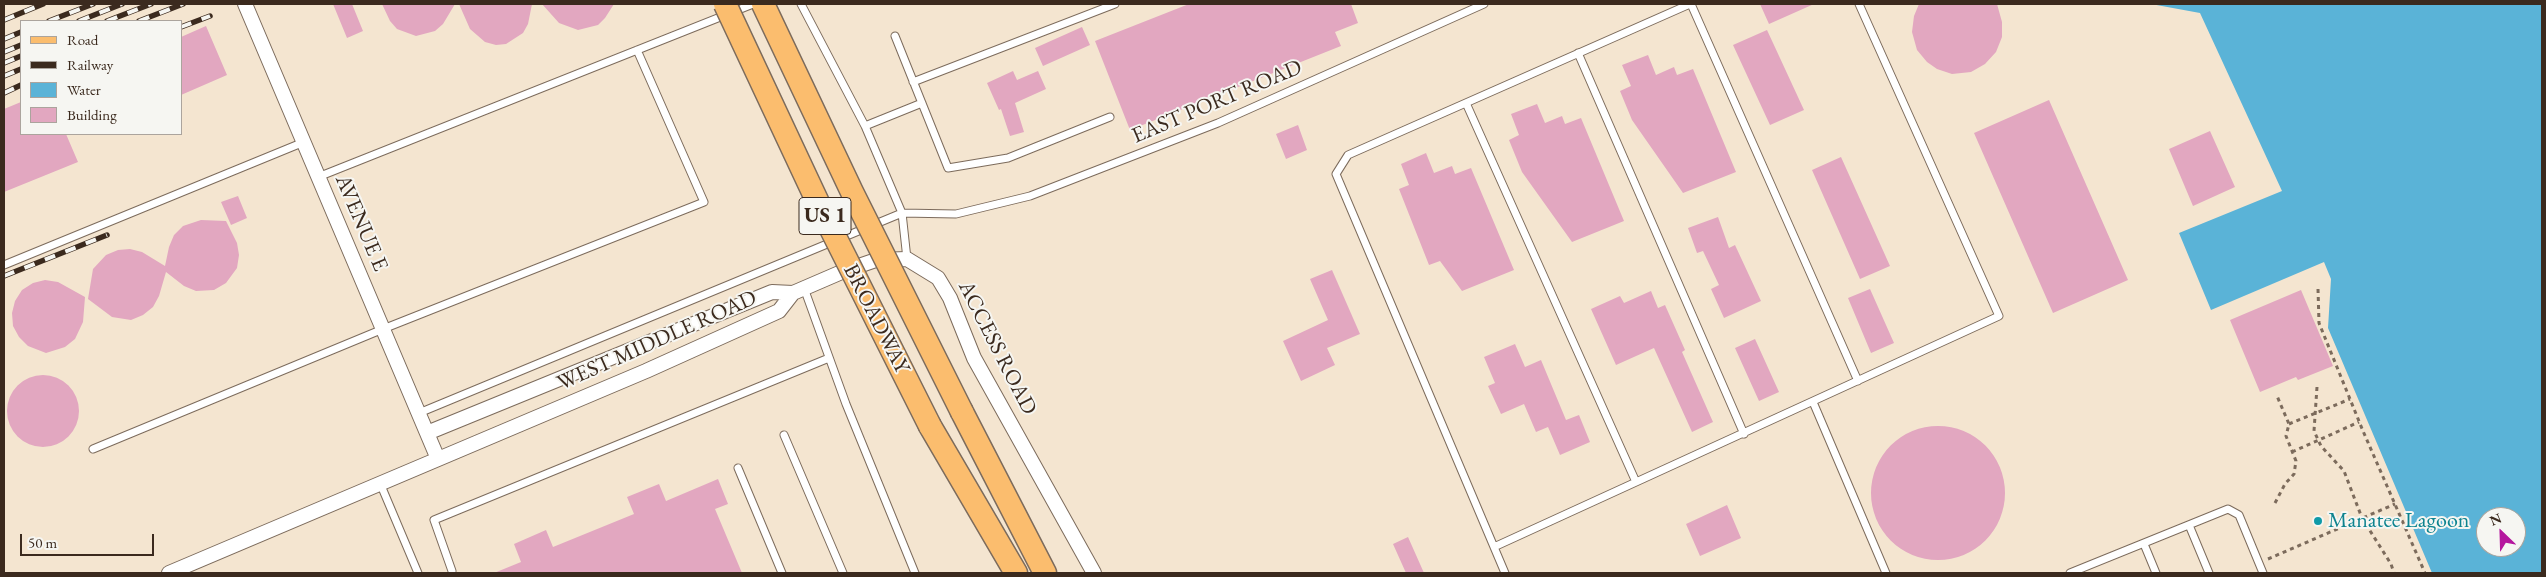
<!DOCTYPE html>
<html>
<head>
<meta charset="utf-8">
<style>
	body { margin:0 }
	#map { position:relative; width:2546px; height:577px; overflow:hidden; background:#f4e5d0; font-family:"EB Garamond",serif }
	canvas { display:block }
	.frame { position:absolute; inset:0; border:5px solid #3b2a1e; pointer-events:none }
	.legend { position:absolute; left:20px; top:20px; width:162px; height:115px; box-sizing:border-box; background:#f6f6f2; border:1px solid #aba49d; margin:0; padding:6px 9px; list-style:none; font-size:15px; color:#3b2a1e }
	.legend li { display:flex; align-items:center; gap:10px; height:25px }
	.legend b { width:25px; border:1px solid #aba49d }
	.north { position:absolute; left:2476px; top:507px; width:50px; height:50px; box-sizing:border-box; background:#f6f6f2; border:1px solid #aba49d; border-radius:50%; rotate:336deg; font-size:14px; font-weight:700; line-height:20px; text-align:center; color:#3b2a1e }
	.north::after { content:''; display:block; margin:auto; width:18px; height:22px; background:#b5179e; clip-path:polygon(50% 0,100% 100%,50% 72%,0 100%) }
	.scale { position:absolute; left:20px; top:534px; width:134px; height:22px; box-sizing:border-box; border:2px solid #3b2a1e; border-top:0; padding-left:6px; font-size:15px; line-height:18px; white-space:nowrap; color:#3b2a1e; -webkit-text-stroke:4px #f6f6f2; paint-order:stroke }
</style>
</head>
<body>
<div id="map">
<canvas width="2546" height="577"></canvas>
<div class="frame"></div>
<ul class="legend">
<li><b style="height:6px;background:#fbbd6e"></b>Road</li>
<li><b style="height:6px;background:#3b2a1e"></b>Railway</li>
<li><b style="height:14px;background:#5ab3d7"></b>Water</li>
<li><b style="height:14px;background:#e2a7c0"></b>Building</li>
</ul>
<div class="north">N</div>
<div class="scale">50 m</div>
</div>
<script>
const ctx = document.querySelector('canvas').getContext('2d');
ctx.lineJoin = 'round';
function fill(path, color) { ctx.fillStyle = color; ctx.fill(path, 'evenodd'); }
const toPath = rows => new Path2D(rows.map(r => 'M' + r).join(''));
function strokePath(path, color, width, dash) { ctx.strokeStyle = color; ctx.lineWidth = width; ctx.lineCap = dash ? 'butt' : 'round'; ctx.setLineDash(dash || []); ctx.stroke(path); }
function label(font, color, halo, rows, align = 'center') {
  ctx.font = font + ' "EB Garamond",serif'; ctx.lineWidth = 4; ctx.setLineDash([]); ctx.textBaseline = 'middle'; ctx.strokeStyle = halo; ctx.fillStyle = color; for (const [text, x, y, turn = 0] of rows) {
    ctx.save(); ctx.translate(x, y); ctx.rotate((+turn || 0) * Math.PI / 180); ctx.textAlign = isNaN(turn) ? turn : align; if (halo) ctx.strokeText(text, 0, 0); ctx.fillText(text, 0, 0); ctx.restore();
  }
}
fill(toPath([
	[2151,4,2542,4,2542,573,2432,573,2328,328,2331,279,2324,262,2211,310,2179,233,2282,191,2200,13],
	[2486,517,2516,517,2516,547,2486,547]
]), '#5ab3d7');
fill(toPath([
	[333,4,352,4,363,31,347,38],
	[382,4,455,4,443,24,435,31,416,36,397,29,390,21],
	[459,4,532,4,528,24,523,33,506,44,496,45,485,42,470,29],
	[542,4,614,4,605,18,598,25,578,30,559,23],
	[1189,4,1351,4,1358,23,1335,32,1341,46,1130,130,1095,41],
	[1760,4,1814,4,1769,24],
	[1919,4,1997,4,2002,22,2002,37,1996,52,1985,64,1971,72,1952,74,1937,69,1927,62,1917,50,1912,32,1914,16],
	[206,26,227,75,181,95,181,37],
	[1082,27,1090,45,1043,66,1035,48],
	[1767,30,1804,110,1770,125,1733,45],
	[1648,55,1656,75,1674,67,1677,75,1693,69,1736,172,1683,193,1632,120,1620,91,1631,86,1622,65],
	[1013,71,1017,80,1038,71,1046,89,1015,103,1024,132,1010,136,1001,109,999,110,987,83],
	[2049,100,2128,280,2053,313,1974,133],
	[21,102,21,134,66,134,78,162,4,192,4,109],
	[1537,104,1545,123,1562,116,1565,124,1581,118,1624,221,1572,242,1522,172,1509,140,1519,135,1511,114],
	[1298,125,1307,150,1286,159,1276,134],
	[2210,131,2235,187,2193,206,2169,149],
	[1426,153,1434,173,1452,166,1455,174,1471,168,1514,270,1462,291,1440,261,1429,265,1399,189,1409,185,1401,164],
	[1841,157,1890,266,1860,279,1812,170],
	[238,196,247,218,231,225,221,202],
	[1718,217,1729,248,1735,245,1761,301,1724,318,1711,289,1719,285,1703,251,1697,253,1688,228],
	[201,220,226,221,237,243,239,255,237,268,226,283,214,290,196,291,184,286,166,272,159,296,153,307,143,315,131,320,112,317,88,299,93,269,106,255,118,250,130,249,142,252,165,266,169,247,174,235,183,226],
	[1332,270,1360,334,1327,348,1335,365,1301,381,1283,341,1328,320,1310,279],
	[45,280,58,282,85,297,83,322,75,339,65,347,46,353,28,346,19,337,13,326,12,313,15,301,22,290,33,283],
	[1870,289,1894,343,1871,353,1848,298],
	[2301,290,2333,366,2298,380,2296,377,2260,392,2230,320],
	[1651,291,1658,308,1665,305,1685,350,1682,352,1713,422,1692,432,1654,348,1616,365,1591,309,1620,296,1624,303],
	[1755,339,1779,392,1759,401,1735,348],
	[1515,344,1525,367,1541,360,1566,420,1579,415,1590,442,1560,455,1548,427,1536,432,1524,404,1501,414,1488,386,1495,383,1484,357],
	'7 411a36 36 0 1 1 72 0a36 36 0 1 1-72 0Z',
	'1871 493a67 67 0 1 1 134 0a67 67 0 1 1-134 0Z',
	[718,479,728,504,715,509,742,573,494,573,521,562,514,544,546,530,553,547,634,514,627,497,659,484,666,501],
	[1727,505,1741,538,1700,556,1686,524],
	[1408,537,1424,573,1406,573,1393,544]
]), '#e2a7c0');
const lane = toPath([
	[801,4,865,126,922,103],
	[1691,4,1858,381],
	[895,36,948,168,1008,158,1110,117],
	[1578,53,1744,434],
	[913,82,1115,4],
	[1466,103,1636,482],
	[865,126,902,213,956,214,1030,196,1218,123,1484,4],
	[318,177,753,4],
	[4,265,304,142],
	[804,288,846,404,915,573],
	[1813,402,1886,573],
	[419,413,902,213,907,259],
	[784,435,843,573],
	[93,449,383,329,704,202,637,50],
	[738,468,782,573],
	[380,483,418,573],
	[2189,525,2209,573],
	[2144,544,2156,573],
	[1494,547,1999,316,1859,4],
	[452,571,434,520,829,358],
	[1505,573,1336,174,1348,155,1690,4],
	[2070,573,2228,509,2239,515,2263,573]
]);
const street = toPath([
	[245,4,438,459],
	[427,433,772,292,793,293],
	[169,573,646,371,779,311,793,293,844,271,876,260,907,259,938,278,950,298,974,358,1094,573]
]);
const primary = toPath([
	[962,412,1045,573],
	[930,426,1016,573]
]);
strokePath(lane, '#7c6b5c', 9);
strokePath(street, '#7c6b5c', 16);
strokePath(primary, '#7c6b5c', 25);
strokePath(toPath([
	[2318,289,2319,323,2363,431,2425,573],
	[2317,387,2314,431,2321,446,2344,471,2362,518,2391,564,2394,573],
	[2289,424,2350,399],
	[2292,452,2359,422],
	[2275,503,2285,484,2294,474,2296,461,2286,436,2289,424,2277,396],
	[2268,559,2395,504]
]), '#7c6b5c', 3, [4, 4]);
strokePath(lane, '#fff', 7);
strokePath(street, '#fff', 14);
strokePath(primary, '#fbbd6e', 22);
const rail = toPath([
	[4,20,43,4],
	[49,21,93,4],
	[79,21,122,4],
	[107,21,151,4],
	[139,21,183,4],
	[181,27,210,16],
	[4,39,21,32],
	[4,52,21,45],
	[4,63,21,56],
	[4,76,21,69],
	[4,93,21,85],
	[4,276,107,235]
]);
strokePath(rail, '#3b2a1e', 5.5);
strokePath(rail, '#f6f6f2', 4, [11]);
const primaryBridge = toPath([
	[725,4,820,207,930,426],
	[763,4,852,192,962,412]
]);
strokePath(primaryBridge, '#7c6b5c', 25, []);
strokePath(primaryBridge, '#fbbd6e', 22);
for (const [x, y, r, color] of [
	[2318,521,5,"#0f9aa8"]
]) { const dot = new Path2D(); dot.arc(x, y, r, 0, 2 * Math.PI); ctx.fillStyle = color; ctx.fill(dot); strokePath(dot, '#f6f6f2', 2); }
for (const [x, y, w] of [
	[825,216,52]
]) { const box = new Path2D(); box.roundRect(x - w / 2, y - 18.5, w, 37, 4); ctx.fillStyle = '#f6f6f2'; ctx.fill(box); strokePath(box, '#3b2a1e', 1); }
label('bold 21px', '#3b2a1e', null, [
	["US 1",825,216]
]);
label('22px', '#3b2a1e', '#f6f6f2', [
	["EAST PORT ROAD",1217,102,-23],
	["AVENUE E",361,223,67],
	["BROADWAY",876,319,63],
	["WEST MIDDLE ROAD",657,341,-24],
	["ACCESS ROAD",997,348,63]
]);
label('22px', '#0d838f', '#f6f6f2', [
	["Manatee Lagoon",2328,521]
], 'left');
</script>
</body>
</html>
